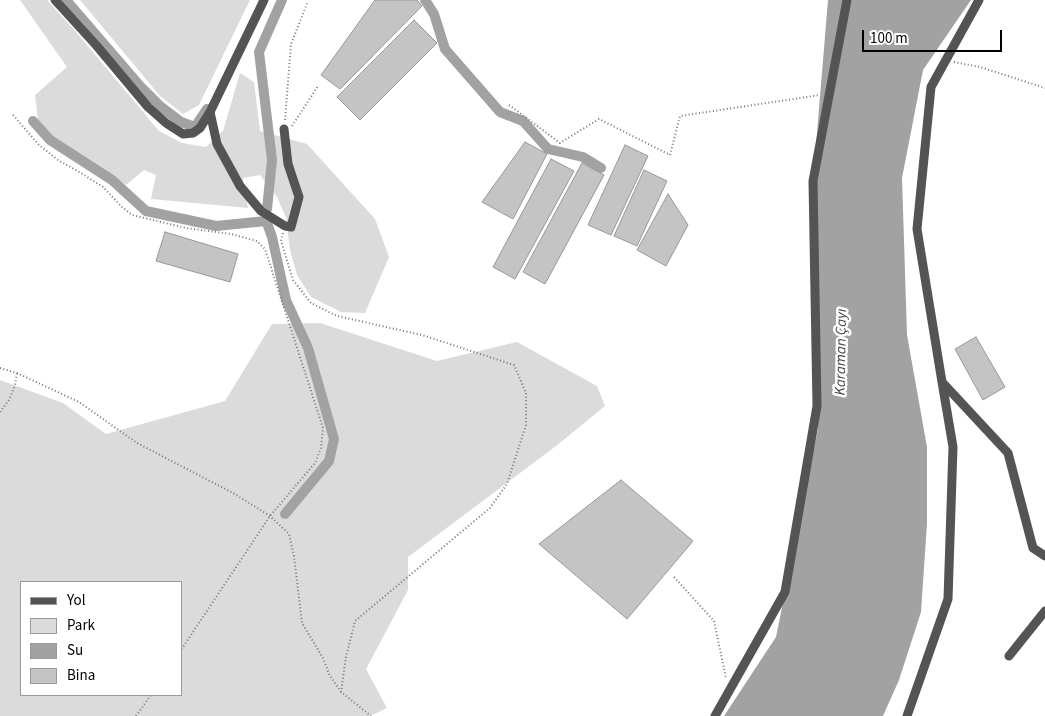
<!DOCTYPE html>
<html>
<head>
<meta charset="utf-8">
<style>
	body { margin:0 }
	#map { position:relative; width:1045px; height:716px; overflow:hidden; background:#fff; font-family:"Source Sans 3",sans-serif }
	canvas { display:block }
	.legend { position:absolute; left:20px; top:581px; width:162px; height:115px; box-sizing:border-box; background:#fff; border:1px solid #999; margin:0; padding:6px 9px; list-style:none; font-size:15px; color:#000 }
	.legend li { display:flex; align-items:center; gap:10px; height:25px }
	.legend b { width:25px; border:1px solid #999 }
	.scale { position:absolute; left:862px; top:30px; width:140px; height:22px; box-sizing:border-box; border:2px solid #000; border-top:0; padding-left:6px; font-size:15px; line-height:18px; white-space:nowrap; color:#000; -webkit-text-stroke:4px #fff; paint-order:stroke }
</style>
</head>
<body>
<div id="map">
<canvas width="1045" height="716"></canvas>
<ul class="legend">
<li><b style="height:6px;background:#545454"></b>Yol</li>
<li><b style="height:14px;background:#dbdbdb"></b>Park</li>
<li><b style="height:14px;background:#a2a2a2"></b>Su</li>
<li><b style="height:14px;background:#c4c4c4"></b>Bina</li>
</ul>
<div class="scale">100 m</div>
</div>
<script>
const ctx = document.querySelector('canvas').getContext('2d');
ctx.lineJoin = 'round';
function fill(path, color) { ctx.fillStyle = color; ctx.fill(path, 'evenodd'); }
const toPath = rows => new Path2D(rows.map(r => 'M' + r).join(''));
function strokePath(path, color, width, dash) { ctx.strokeStyle = color; ctx.lineWidth = width; ctx.lineCap = dash ? 'butt' : 'round'; ctx.setLineDash(dash || []); ctx.stroke(path); }
function label(font, color, halo, rows, align = 'center') {
  ctx.font = font + ' "Source Sans 3",sans-serif'; ctx.lineWidth = 5; ctx.setLineDash([]); ctx.textBaseline = 'middle'; ctx.strokeStyle = halo; ctx.fillStyle = color; for (const [text, x, y, turn = 0] of rows) {
    ctx.save(); ctx.translate(x, y); ctx.rotate((+turn || 0) * Math.PI / 180); ctx.textAlign = isNaN(turn) ? turn : align; if (halo) ctx.strokeText(text, 0, 0); ctx.fillText(text, 0, 0); ctx.restore();
  }
}
fill(toPath([
	[20,0,47,0,76,32,159,131,182,143,206,147,223,131,240,73,254,82,260,131,307,144,375,219,389,257,365,313,341,312,311,297,297,275,290,250,286,218,277,197,260,175,243,178,248,208,151,199,156,175,144,170,126,185,53,137,38,120,35,95,67,67],
	[80,0,250,0,199,105,183,114,160,96],
	[320,323,437,361,517,342,597,386,605,406,556,446,408,557,408,590,366,669,387,708,370,716,0,716,0,380,63,403,106,434,225,401,272,324],
	[21,582,181,582,181,695,21,695]
]), '#dbdbdb');
fill(toPath([
	[828,0,971,0,923,70,902,178,907,335,927,447,927,523,921,612,899,680,883,716,724,716,776,637,818,429,811,205]
]), '#a2a2a2');
strokePath(toPath([
	[66,0,140,86,160,106,181,122,195,127,207,109],
	[425,0,434,14,445,49,500,112,523,121,548,149,583,157,601,168],
	[33,121,50,140,112,180,146,211,216,226,266,221],
	[267,209,272,160,259,52,282,0],
	[266,220,272,237,286,300,308,348,334,439,329,461,285,514]
]), '#a2a2a2', 10);
const building = toPath([
	[375,0,417,0,422,6,340,89,321,75,375,0],
	[414,20,437,43,360,120,337,97,414,20],
	[525,142,547,154,513,219,482,202,525,142],
	[625,145,648,156,611,235,588,225,625,145],
	[551,159,574,171,515,279,493,267,551,159],
	[582,163,604,175,545,284,523,272,582,163],
	[644,170,667,181,637,246,614,236,644,170],
	[668,194,688,225,666,266,637,250,668,194],
	[165,232,238,254,230,282,156,261,165,232],
	[976,337,1005,387,983,400,955,349,976,337],
	[621,480,693,541,627,619,539,544,621,480]
]);
fill(building, '#c4c4c4');
strokePath(building, '#989898', 1);
strokePath(toPath([
	[954,62,980,67,1045,88],
	[509,105,560,143,599,119,670,155,680,116,820,95],
	[13,115,39,145,58,160,81,173,103,187,122,207,132,215,186,228,231,234,257,241,265,249,323,428,321,448,315,463,270,516,181,650],
	[285,120,291,44,308,1],
	[292,126,318,86],
	[283,233,281,241,293,280,311,303,337,316,422,335,514,365,526,393,526,425,507,484,490,508,355,621,346,657,341,692],
	[0,368,17,373,79,402,137,443,233,493,270,516,289,534,294,556,302,623,323,658,329,674,341,692,371,716],
	[0,412,9,400,15,385,17,373],
	[674,577,714,621,726,678],
	[136,716,151,695]
]), '#767676', 2, [1, 2.5]);
strokePath(toPath([
	[55,0,96,45,148,107,166,123,183,134,193,133,200,128,210,112,264,0],
	[979,0,931,87,917,229,942,382,1008,453,1033,548,1045,556],
	[210,112,217,144,240,186,261,211,285,226,291,227,299,197,288,164,284,129],
	[1009,656,1045,611],
	[715,716,785,592,817,406,813,181,847,0],
	[907,716,948,599,953,447,942,382]
]), '#545454', 9);
label('italic 15px', '#434343', '#fff', [
	["Karaman Çayı",842,352,-89]
]);
</script>
</body>
</html>
